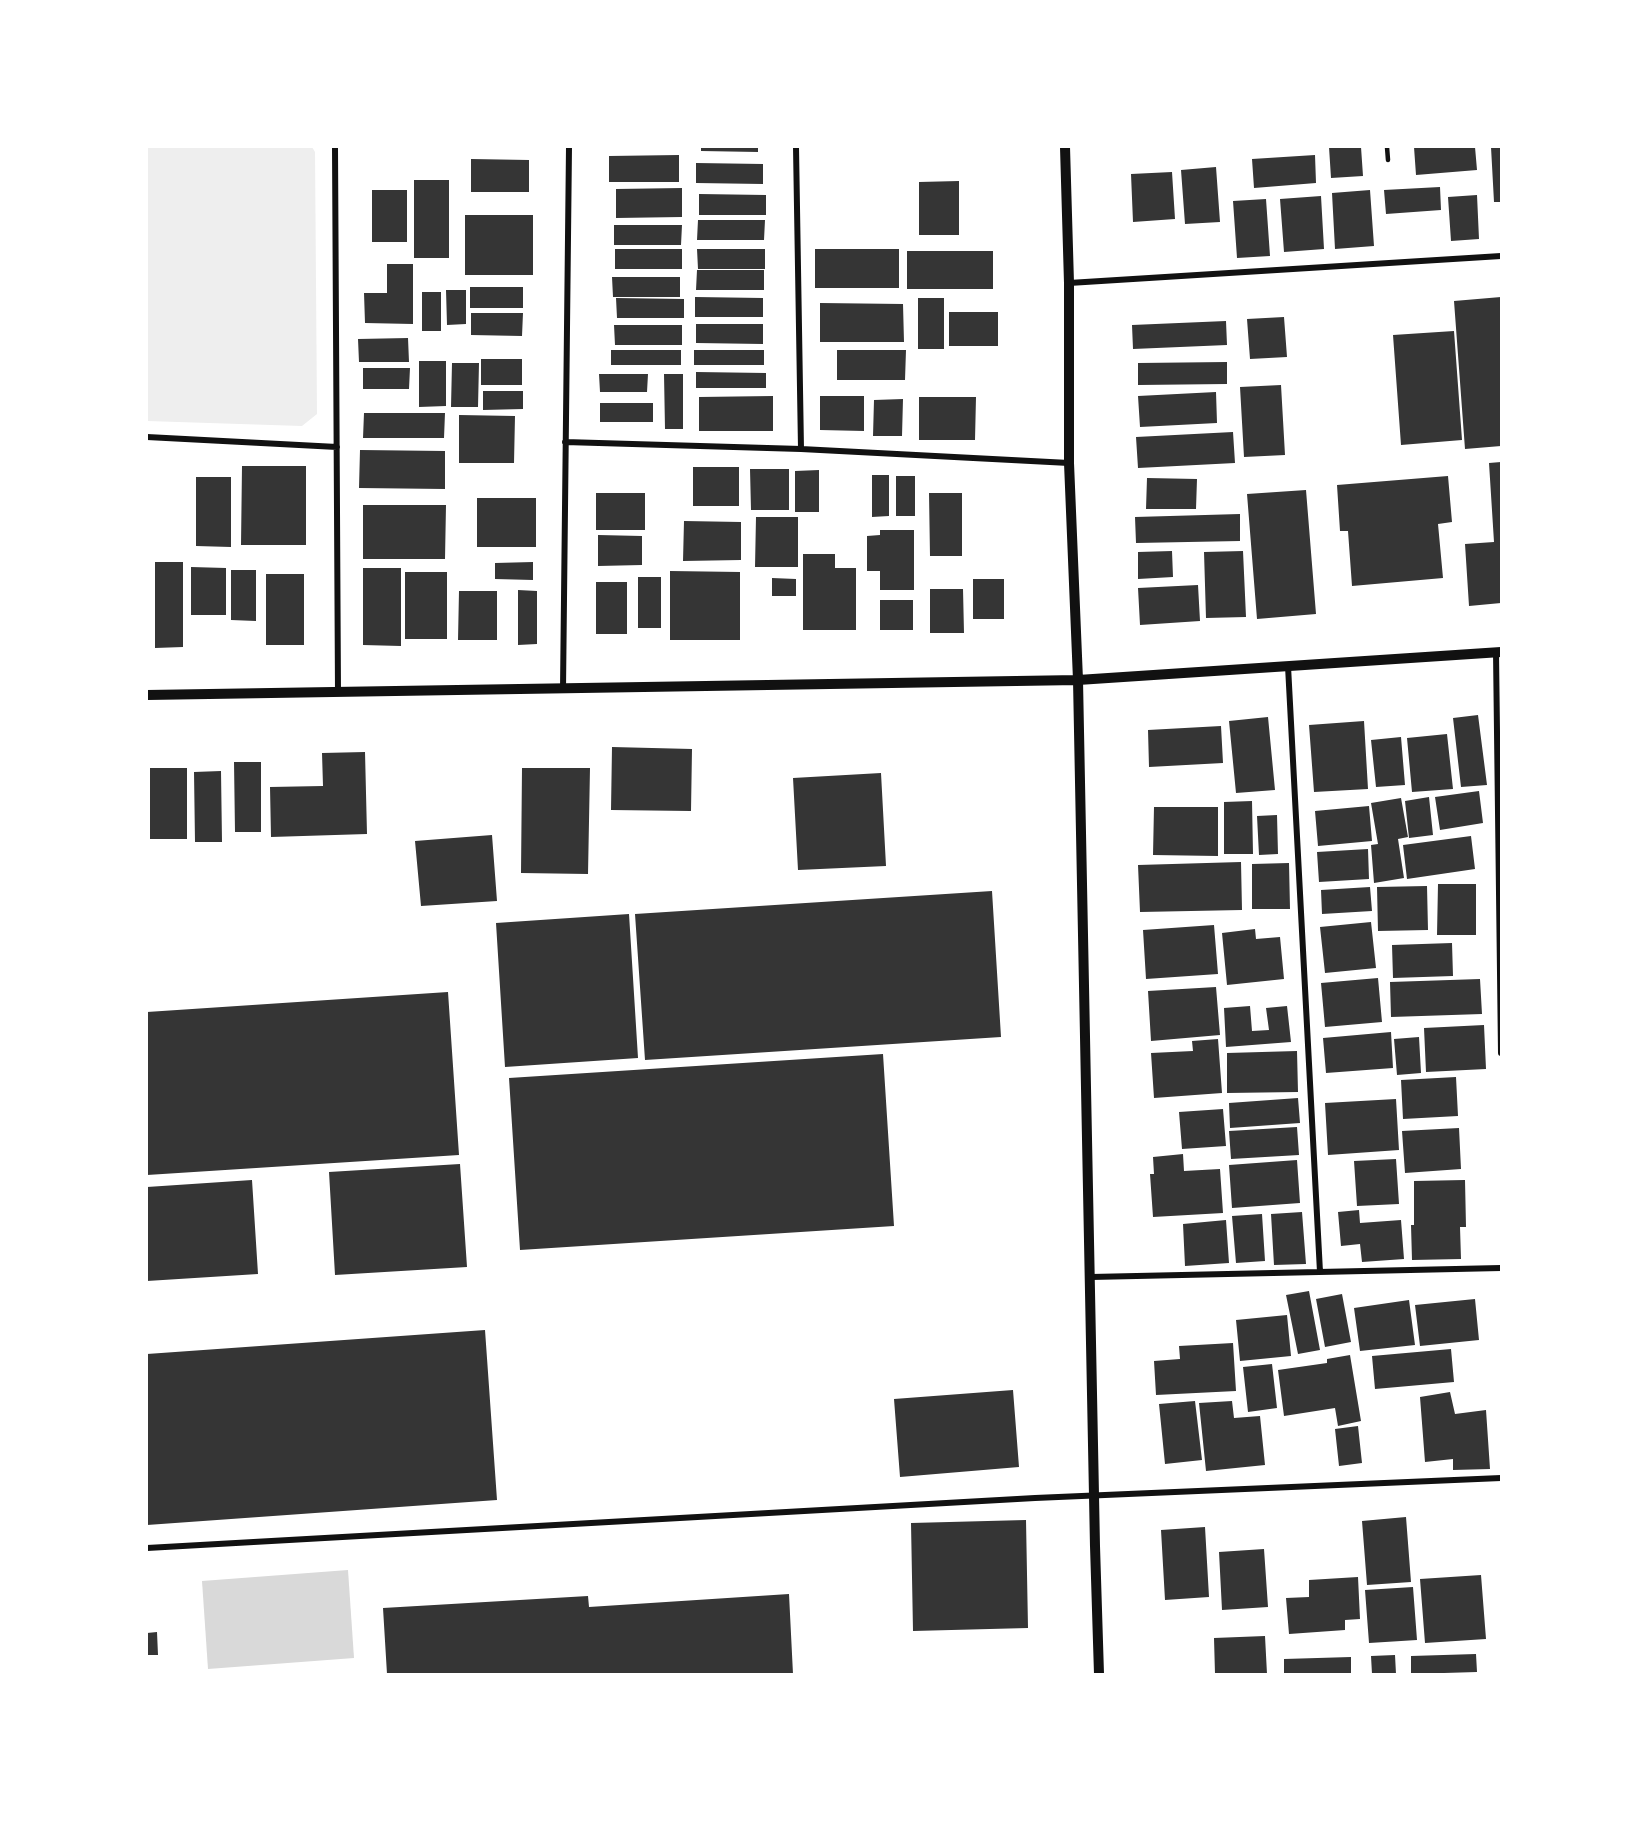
<!DOCTYPE html>
<html>
<head>
<meta charset="utf-8">
<style>
	body { margin:0 }
	#map { position:relative; width:1648px; height:1821px; overflow:hidden; background:#fff; font-family:"PT Sans",sans-serif }
	canvas { display:block }
	.frame { position:absolute; inset:0; border:148px solid #fff; pointer-events:none }
</style>
</head>
<body>
<div id="map">
<canvas width="1648" height="1821"></canvas>
<div class="frame"></div>
</div>
<script>
const ctx = document.querySelector('canvas').getContext('2d');
ctx.lineJoin = 'round';
function fill(path, color) { ctx.fillStyle = color; ctx.fill(path, 'evenodd'); }
const toPath = rows => new Path2D(rows.map(r => 'M' + r).join(''));
function strokePath(path, color, width, dash) { ctx.strokeStyle = color; ctx.lineWidth = width; ctx.lineCap = dash ? 'butt' : 'round'; ctx.setLineDash(dash || []); ctx.stroke(path); }
fill(toPath([
	[147,147,312,147,315,152,317,414,302,426,147,421]
]), '#eee');
fill(toPath([
	[348,1570,354,1658,208,1669,202,1581]
]), '#d9d9d9');
fill(toPath([
	[701,147,758,147,758,152,701,151],
	[1329,147,1361,147,1363,176,1331,178],
	[1414,147,1475,147,1477,170,1416,175],
	[1491,147,1501,147,1501,202,1494,202],
	[679,155,679,182,609,182,609,156],
	[1315,155,1316,183,1254,188,1252,159],
	[471,159,529,160,529,192,471,192],
	[696,163,763,164,763,184,696,183],
	[1216,167,1220,222,1185,224,1181,170],
	[1172,172,1175,219,1133,222,1131,174],
	[414,180,449,180,449,258,414,258],
	[959,181,959,235,919,235,919,182],
	[1440,187,1441,210,1386,214,1384,190],
	[682,188,682,217,616,218,616,189],
	[372,190,407,190,407,242,372,242],
	[1370,190,1374,246,1335,249,1332,193],
	[699,194,766,195,766,215,699,215],
	[1477,195,1479,239,1451,241,1448,197],
	[1321,196,1324,249,1284,252,1280,199],
	[1266,199,1270,256,1237,258,1233,201],
	[465,215,533,215,533,275,465,275],
	[698,220,765,220,764,240,697,240],
	[614,225,682,225,681,245,614,245],
	[615,249,682,249,682,269,615,269],
	[697,249,765,249,765,269,698,269],
	[815,249,899,249,899,288,815,288],
	[907,251,993,251,993,289,907,289],
	[387,264,413,264,413,324,365,323,364,293,387,293],
	[697,270,764,270,764,290,696,290],
	[612,277,680,277,680,297,613,297],
	[470,287,523,287,523,308,470,308],
	[446,290,466,290,466,324,447,325],
	[422,292,441,292,441,331,422,331],
	[695,297,763,298,763,317,695,317],
	[1501,297,1501,446,1465,449,1454,301],
	[616,298,684,299,684,318,617,318],
	[918,298,944,298,944,349,918,349],
	[820,303,903,304,904,342,820,342],
	[949,312,998,312,998,346,949,346],
	[471,313,523,313,522,336,471,335],
	[1284,317,1287,357,1250,359,1247,319],
	[1226,321,1227,345,1133,349,1132,325],
	[696,324,763,324,763,344,696,343],
	[614,325,682,325,682,345,615,345],
	[1454,331,1462,440,1401,445,1393,335],
	[408,338,409,362,359,362,358,339],
	[611,350,681,350,681,365,611,365],
	[694,350,764,350,764,365,694,365],
	[837,350,906,350,905,380,837,380],
	[481,359,522,359,522,385,481,385],
	[419,361,446,361,446,406,419,407],
	[1227,362,1227,384,1138,385,1138,363],
	[452,363,479,363,478,407,451,407],
	[363,368,410,368,409,389,363,389],
	[696,372,766,373,766,388,696,388],
	[599,374,648,374,647,392,600,392],
	[664,374,683,374,683,429,665,429],
	[1281,385,1285,455,1244,457,1240,387],
	[483,391,523,391,523,409,483,410],
	[1216,392,1217,423,1140,427,1138,396],
	[773,396,773,431,699,431,699,397],
	[820,396,864,396,864,431,820,430],
	[919,397,976,397,975,440,919,440],
	[903,399,902,436,873,436,874,400],
	[600,403,653,403,653,422,600,422],
	[364,413,445,413,444,438,363,438],
	[459,415,515,416,514,463,459,463],
	[1233,432,1235,463,1138,468,1136,437],
	[360,450,445,451,445,489,359,488],
	[1501,462,1501,603,1469,606,1465,544,1494,542,1489,463],
	[242,466,306,466,306,545,241,545],
	[693,467,739,467,739,506,693,506],
	[750,469,789,469,789,510,751,510],
	[819,470,819,512,795,512,795,471],
	[872,475,889,475,889,516,872,517],
	[896,476,915,476,915,516,896,516],
	[1448,476,1452,522,1438,524,1443,578,1352,586,1348,531,1340,531,1337,485],
	[196,477,231,477,231,547,196,546],
	[1147,478,1197,479,1196,509,1146,509],
	[1306,490,1316,614,1257,619,1247,494],
	[596,493,645,493,645,530,596,530],
	[929,493,962,493,962,556,930,556],
	[477,498,536,498,536,547,477,547],
	[363,505,446,505,445,559,363,559],
	[1240,514,1240,541,1136,543,1135,517],
	[756,517,798,517,798,567,755,567],
	[684,521,741,522,741,560,683,561],
	[880,530,914,530,914,590,880,590,880,571,867,571,867,536,880,535],
	[598,535,642,536,642,565,598,566],
	[1172,551,1173,577,1138,579,1138,552],
	[1243,551,1246,617,1206,618,1204,552],
	[803,554,835,554,835,568,856,568,856,630,803,630],
	[155,562,183,562,183,647,155,648],
	[533,562,533,580,495,579,495,563],
	[191,567,226,568,226,615,191,615],
	[363,568,401,568,401,646,363,645],
	[231,570,256,570,256,621,231,620],
	[670,571,740,572,740,640,670,640],
	[405,572,447,572,447,639,405,639],
	[266,574,304,574,304,645,266,645],
	[638,577,661,577,661,628,638,628],
	[772,578,796,579,796,596,772,596],
	[973,579,1004,579,1004,619,973,619],
	[596,582,627,582,627,634,596,634],
	[1198,585,1200,621,1140,625,1138,588],
	[930,589,963,589,964,633,930,633],
	[518,590,537,591,537,644,518,645],
	[459,591,497,591,497,640,458,640],
	[880,600,913,600,913,630,880,630],
	[1478,715,1487,785,1461,787,1453,718],
	[1268,717,1275,790,1236,793,1229,721],
	[1364,721,1368,789,1314,792,1309,725],
	[1221,726,1223,763,1149,767,1148,730],
	[1447,734,1453,789,1412,792,1407,738],
	[1401,737,1405,785,1376,787,1371,740],
	[612,747,692,749,691,811,611,810],
	[365,752,367,834,271,837,270,787,323,786,322,753],
	[234,762,261,762,261,832,235,832],
	[150,768,187,768,187,839,150,839],
	[522,768,590,768,588,874,521,873],
	[221,771,222,842,195,842,194,772],
	[881,773,886,866,798,870,793,778],
	[1479,791,1483,823,1440,830,1435,797],
	[1429,797,1433,835,1409,838,1405,801],
	[1401,798,1408,837,1398,839,1404,878,1374,883,1371,845,1378,844,1371,803],
	[1252,801,1253,854,1224,854,1224,802],
	[1369,806,1372,841,1318,846,1315,811],
	[1154,807,1218,807,1218,856,1153,855],
	[1277,815,1278,854,1259,855,1257,816],
	[492,835,497,901,421,906,415,841],
	[1471,836,1475,869,1407,879,1403,845],
	[1368,849,1369,879,1319,882,1317,852],
	[1241,862,1242,910,1140,912,1138,865],
	[1289,863,1290,909,1252,909,1252,864],
	[1438,884,1476,884,1476,935,1437,935],
	[1427,886,1428,930,1378,931,1377,887],
	[1370,887,1372,911,1322,914,1321,890],
	[992,891,1001,1037,645,1060,635,914],
	[629,914,638,1058,505,1067,496,923],
	[1371,922,1376,968,1325,973,1320,927],
	[1214,925,1218,974,1146,979,1143,930],
	[1255,929,1256,939,1280,937,1284,979,1227,985,1222,933],
	[1452,943,1453,976,1393,978,1392,945],
	[1378,978,1382,1022,1325,1027,1321,983],
	[1480,979,1482,1014,1391,1017,1390,982],
	[1216,987,1220,1035,1151,1041,1148,991],
	[448,992,459,1155,147,1175,147,1012],
	[1250,1006,1252,1031,1269,1030,1266,1008,1287,1006,1291,1042,1226,1047,1224,1008],
	[1484,1025,1486,1069,1426,1072,1424,1028],
	[1391,1032,1393,1068,1326,1073,1323,1038],
	[1419,1037,1421,1073,1397,1075,1394,1039],
	[1218,1039,1222,1093,1154,1098,1151,1053,1193,1051,1192,1041],
	[1297,1051,1298,1092,1227,1093,1227,1053],
	[883,1054,894,1226,520,1250,509,1078],
	[1456,1077,1458,1116,1403,1119,1401,1080],
	[1298,1098,1300,1123,1230,1128,1229,1103],
	[1396,1099,1399,1150,1328,1155,1325,1103],
	[1223,1109,1226,1146,1182,1149,1179,1112],
	[1297,1127,1299,1155,1231,1159,1229,1131],
	[1459,1128,1461,1169,1405,1173,1402,1131],
	[1183,1154,1184,1171,1220,1169,1223,1213,1153,1217,1150,1174,1154,1174,1153,1157],
	[1396,1159,1399,1204,1357,1206,1354,1161],
	[1297,1160,1300,1203,1232,1208,1229,1165],
	[460,1164,467,1267,335,1275,329,1172],
	[252,1180,258,1274,147,1281,147,1187],
	[1465,1180,1466,1227,1460,1227,1461,1259,1412,1260,1411,1225,1414,1225,1414,1181],
	[1359,1210,1360,1223,1401,1220,1404,1259,1362,1262,1360,1244,1341,1246,1338,1212],
	[1302,1212,1306,1264,1274,1265,1271,1214],
	[1262,1214,1265,1261,1236,1263,1232,1216],
	[1226,1220,1229,1263,1185,1266,1183,1224],
	[1309,1291,1320,1350,1298,1354,1286,1295],
	[1342,1294,1351,1342,1325,1347,1316,1299],
	[1475,1299,1479,1340,1420,1346,1415,1305],
	[1409,1300,1415,1345,1360,1351,1354,1308],
	[1287,1315,1291,1356,1240,1361,1236,1320],
	[485,1330,497,1500,147,1525,147,1354],
	[1233,1343,1236,1391,1156,1395,1154,1361,1180,1359,1179,1346],
	[1451,1349,1454,1382,1375,1389,1372,1356],
	[1350,1355,1361,1421,1338,1426,1335,1408,1284,1416,1278,1370,1327,1363,1327,1359],
	[1272,1364,1277,1408,1248,1412,1243,1367],
	[1013,1390,1019,1467,900,1477,894,1399],
	[1450,1392,1455,1414,1486,1410,1490,1469,1453,1470,1453,1459,1425,1462,1420,1397],
	[1195,1401,1202,1460,1165,1464,1159,1404],
	[1232,1401,1234,1418,1260,1416,1265,1465,1206,1471,1199,1403],
	[1358,1426,1362,1463,1339,1466,1335,1429],
	[1406,1517,1411,1582,1367,1585,1362,1521],
	[1026,1520,1028,1628,913,1631,911,1523],
	[1205,1527,1209,1597,1165,1600,1161,1530],
	[1264,1549,1268,1607,1222,1610,1219,1552],
	[1481,1575,1486,1639,1425,1643,1420,1579],
	[1358,1577,1360,1619,1345,1620,1345,1630,1289,1634,1286,1598,1309,1597,1309,1580],
	[1413,1587,1417,1640,1369,1643,1365,1590],
	[789,1594,793,1674,387,1674,383,1608,588,1596,589,1607],
	[157,1632,158,1655,147,1655,147,1633],
	[1265,1636,1267,1674,1215,1674,1214,1638],
	[1476,1654,1477,1672,1411,1674,1411,1656],
	[1395,1655,1396,1674,1372,1674,1371,1656],
	[1351,1657,1351,1674,1284,1674,1284,1659]
]), '#353535');
strokePath(toPath([
	[1387,147,1388,160]
]), '#111', 4.5);
strokePath(toPath([
	[335,147,338,692],
	[796,147,801,449],
	[1069,283,1501,256],
	[147,437,337,447],
	[565,442,801,449,1069,463],
	[1496,652,1501,1053],
	[1288,666,1320,1272],
	[563,689,569,147],
	[1091,1277,1501,1268],
	[147,1548,1035,1498,1501,1478]
]), '#111', 6);
strokePath(toPath([
	[1065,147,1069,283,1069,463,1078,680,1095,1546,1099,1674],
	[147,695,1078,680,1501,652]
]), '#111', 10);
</script>
</body>
</html>
